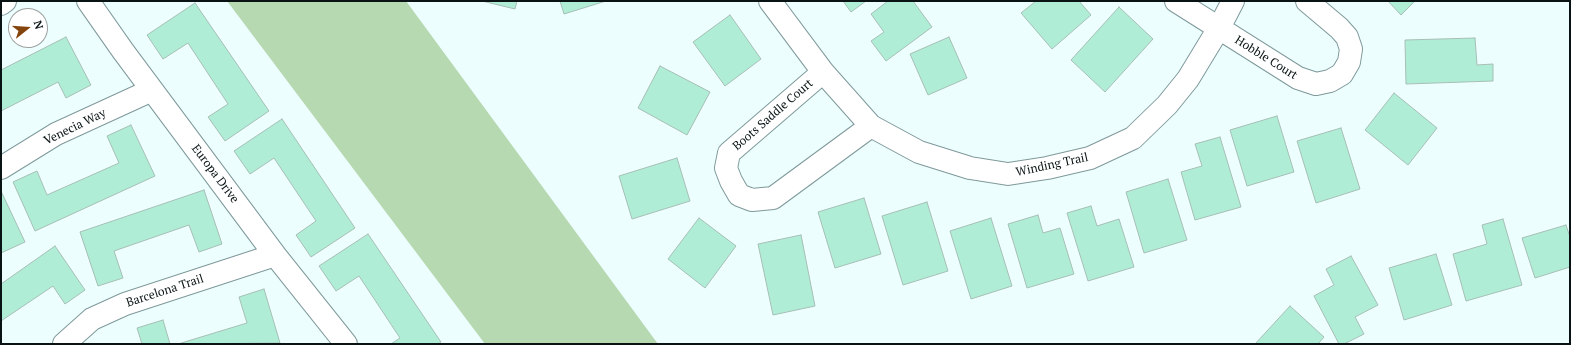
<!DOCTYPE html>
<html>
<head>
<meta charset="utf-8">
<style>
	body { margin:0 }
	#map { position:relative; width:1571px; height:345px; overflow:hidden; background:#edfeff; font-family:"PT Serif",serif }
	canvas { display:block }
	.frame { position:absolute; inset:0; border:2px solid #091313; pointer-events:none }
	.north { position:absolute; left:8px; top:8px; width:40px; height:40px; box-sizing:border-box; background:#fff; border:1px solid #9da1a1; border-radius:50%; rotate:73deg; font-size:11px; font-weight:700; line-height:16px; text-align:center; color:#091313 }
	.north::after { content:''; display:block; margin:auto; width:14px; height:18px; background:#84440c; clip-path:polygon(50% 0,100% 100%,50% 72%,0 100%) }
</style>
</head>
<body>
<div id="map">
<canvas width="1571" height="345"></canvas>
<div class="frame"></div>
<div class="north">N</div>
</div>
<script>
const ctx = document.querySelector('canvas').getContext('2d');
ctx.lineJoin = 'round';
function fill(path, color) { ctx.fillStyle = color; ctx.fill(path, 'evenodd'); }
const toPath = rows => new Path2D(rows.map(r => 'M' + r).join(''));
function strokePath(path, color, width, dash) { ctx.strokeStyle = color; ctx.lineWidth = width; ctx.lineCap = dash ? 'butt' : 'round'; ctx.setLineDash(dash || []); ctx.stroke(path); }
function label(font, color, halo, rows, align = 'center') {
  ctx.font = font + ' "PT Serif",serif'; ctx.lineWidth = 3.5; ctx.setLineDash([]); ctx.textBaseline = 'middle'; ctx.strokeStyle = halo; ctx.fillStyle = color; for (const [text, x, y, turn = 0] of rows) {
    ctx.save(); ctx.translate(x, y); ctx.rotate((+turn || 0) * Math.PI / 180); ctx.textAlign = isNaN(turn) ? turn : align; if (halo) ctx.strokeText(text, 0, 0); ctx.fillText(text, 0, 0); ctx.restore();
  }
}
fill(toPath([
	[227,1,406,1,658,344,485,344]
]), '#b7d9b2');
const building = toPath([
	[482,1,517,1,515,9,482,1],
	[560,1,606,1,564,14,560,1],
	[843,1,866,1,851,12,843,1],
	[888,1,913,1,932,27,886,61,871,41,884,32,871,14,888,1],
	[1036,1,1079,1,1091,15,1052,49,1021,13,1036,1],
	[1388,1,1415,1,1401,15,1388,1],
	[195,3,269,111,225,141,208,117,228,104,188,43,163,59,147,35,195,3],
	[1119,7,1153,39,1105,92,1071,60,1119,7],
	[730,15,761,59,725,86,693,42,730,15],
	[66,37,91,85,66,98,58,82,1,111,1,70,66,37],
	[949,37,967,78,928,95,910,54,949,37],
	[1475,38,1477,65,1493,64,1493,81,1406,84,1405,40,1475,38],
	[660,66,710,92,687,135,638,108,660,66],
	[1394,93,1437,128,1408,165,1365,130,1394,93],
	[1277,116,1294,172,1247,186,1230,130,1277,116],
	[282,119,355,228,311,257,296,235,316,221,274,158,250,174,234,151,282,119],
	[131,125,155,176,35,231,13,182,37,171,47,195,119,163,107,136,131,125],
	[1341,128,1360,189,1316,203,1297,141,1341,128],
	[1220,137,1241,207,1195,220,1181,172,1202,166,1195,144,1220,137],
	[677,158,690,201,632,219,619,176,677,158],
	[1168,179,1187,240,1144,253,1126,192,1168,179],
	[204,190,222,244,199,252,189,225,114,251,123,278,98,286,80,232,204,190],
	[1,191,25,242,1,253,1,191],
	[864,198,881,254,835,268,818,212,864,198],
	[927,202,948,271,903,285,882,216,927,202],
	[1091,206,1097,226,1119,219,1134,267,1088,281,1067,213,1091,206],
	[1038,215,1043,233,1060,228,1074,274,1027,288,1008,224,1038,215],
	[699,218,736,246,705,288,668,259,699,218],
	[991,218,1012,286,971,299,950,231,991,218],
	[1503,219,1522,285,1466,301,1453,254,1487,244,1482,225,1503,219],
	[1566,225,1570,237,1570,267,1535,278,1522,238,1566,225],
	[368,234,441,342,438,344,391,344,400,338,359,276,336,291,319,266,368,234],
	[801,235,815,306,773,315,758,244,801,235],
	[55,246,85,290,65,304,53,286,1,321,1,284,55,246],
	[1436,254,1452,305,1404,320,1389,268,1436,254],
	[1351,256,1378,305,1355,317,1364,334,1344,344,1339,344,1314,296,1334,285,1326,269,1351,256],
	[264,289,280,343,178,344,247,323,239,297,264,289],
	[1290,306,1324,337,1318,344,1255,344,1290,306],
	[163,320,170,344,142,344,137,328,163,320]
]);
fill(building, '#b0edd7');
strokePath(building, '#a6bfb5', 1);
const minor = toPath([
	[88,1,123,51,275,255,346,344],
	[770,1,823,72,871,126,919,152,970,168,1008,174,1047,168,1090,158,1133,138,1167,105,1188,79,1219,28,1233,1],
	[1176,1,1298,78,1316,84,1330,81,1342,74,1349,62,1351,49,1347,37,1339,28,1307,1],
	[1,4,5,1],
	[823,72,729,153,726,168,731,181,739,195,752,200,773,198,871,126],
	[1,168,56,134,152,90],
	[64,344,92,319,125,304,275,255]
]);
strokePath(minor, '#7f999b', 24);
strokePath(minor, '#fff', 22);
label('12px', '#091313', '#fff', [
	["Hobble Court",1266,58,32],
	["Boots Saddle Court",773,115,-41],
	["Venecia Way",75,127,-26],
	["Winding Trail",1052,165,-12],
	["Europa Drive",215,174,53],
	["Barcelona Trail",165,291,-18]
]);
</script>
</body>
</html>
